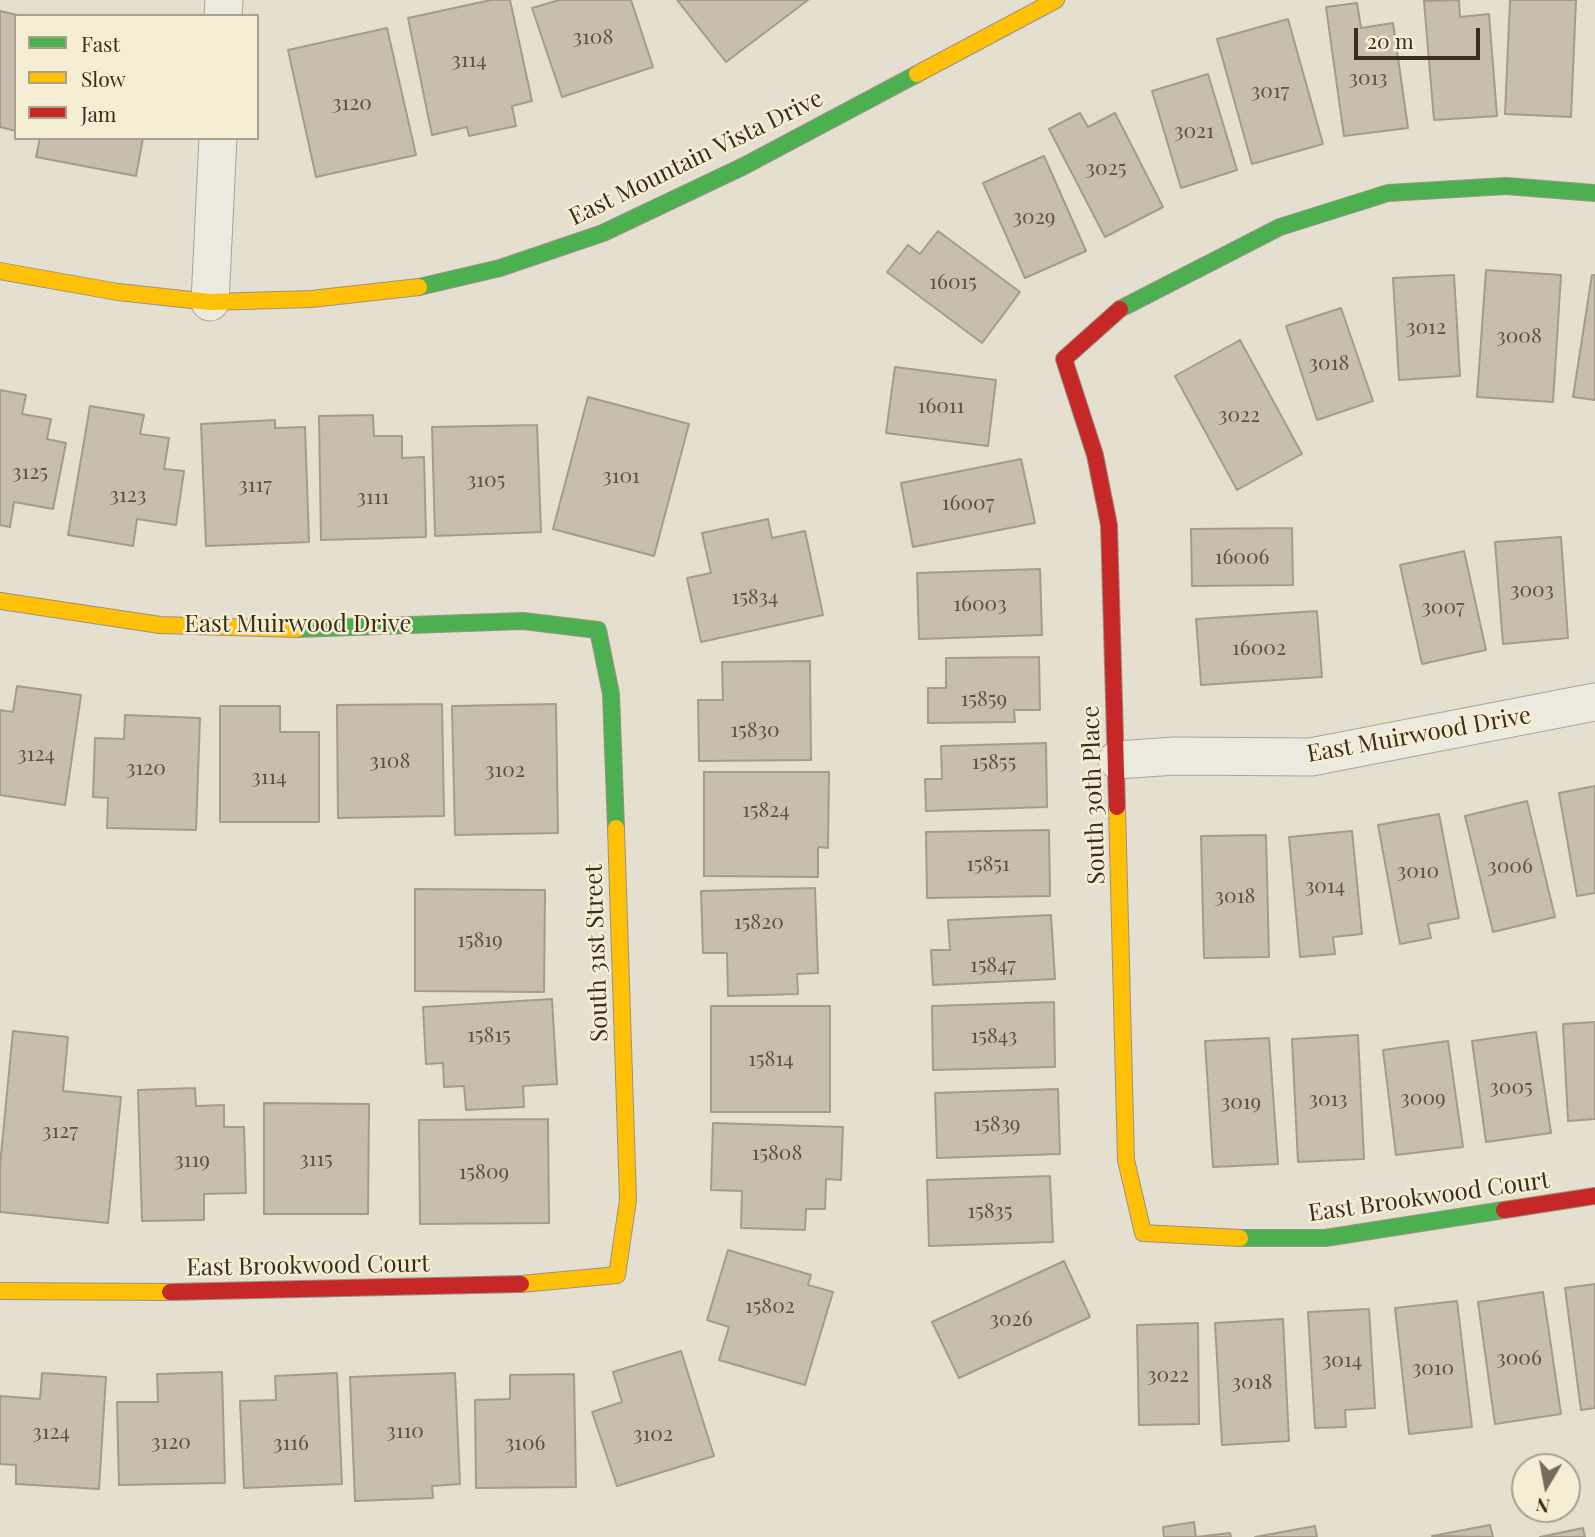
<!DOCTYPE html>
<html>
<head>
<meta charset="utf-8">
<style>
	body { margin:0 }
	#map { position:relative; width:1595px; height:1537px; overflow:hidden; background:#e4dfce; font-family:"Playfair Display",serif }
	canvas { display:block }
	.legend { position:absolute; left:14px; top:14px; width:245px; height:126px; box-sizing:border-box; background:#f6eed4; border:2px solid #aaa18b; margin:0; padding:9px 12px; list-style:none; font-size:21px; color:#392d1e }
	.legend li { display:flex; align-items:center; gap:14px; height:35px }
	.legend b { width:35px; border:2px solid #aaa18b }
	.north { position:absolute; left:1511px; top:1453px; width:70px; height:70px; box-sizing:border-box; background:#f6eed4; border:2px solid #aaa18b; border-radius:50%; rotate:190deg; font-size:19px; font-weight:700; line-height:28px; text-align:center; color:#392d1e }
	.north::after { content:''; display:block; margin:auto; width:24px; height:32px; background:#756b5c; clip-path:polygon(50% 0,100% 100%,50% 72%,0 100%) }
	.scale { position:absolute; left:1354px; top:28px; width:126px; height:32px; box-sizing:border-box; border:4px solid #392d1e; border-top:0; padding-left:9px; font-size:21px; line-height:24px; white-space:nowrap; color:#392d1e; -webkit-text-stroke:5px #f6eed4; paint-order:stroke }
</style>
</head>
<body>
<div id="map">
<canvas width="1595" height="1537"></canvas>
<ul class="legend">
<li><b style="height:9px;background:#4caf50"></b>Fast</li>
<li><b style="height:9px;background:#ffc107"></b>Slow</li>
<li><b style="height:9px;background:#c62828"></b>Jam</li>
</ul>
<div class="north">N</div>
<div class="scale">20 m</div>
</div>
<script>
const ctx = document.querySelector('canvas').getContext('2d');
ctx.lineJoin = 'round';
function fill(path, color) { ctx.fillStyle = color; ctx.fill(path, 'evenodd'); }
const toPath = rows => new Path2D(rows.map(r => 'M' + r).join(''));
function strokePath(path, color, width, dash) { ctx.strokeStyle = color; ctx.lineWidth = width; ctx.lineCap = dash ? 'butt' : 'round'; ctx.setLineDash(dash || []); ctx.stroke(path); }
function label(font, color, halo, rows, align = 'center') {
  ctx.font = font + ' "Playfair Display",serif'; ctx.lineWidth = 5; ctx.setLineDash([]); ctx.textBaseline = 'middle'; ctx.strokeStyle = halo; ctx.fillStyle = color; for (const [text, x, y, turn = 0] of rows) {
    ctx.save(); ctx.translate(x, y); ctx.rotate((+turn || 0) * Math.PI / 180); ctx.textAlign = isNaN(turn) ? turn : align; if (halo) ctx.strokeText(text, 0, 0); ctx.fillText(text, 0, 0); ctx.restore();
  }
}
const building = toPath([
	[491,0,510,0,532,101,512,106,516,126,469,136,467,127,432,135,408,18,491,0],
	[559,0,631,0,653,67,562,97,532,8,559,0],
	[677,0,808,0,726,62,677,0],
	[1459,0,1460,17,1489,14,1497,116,1434,120,1424,1,1459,0],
	[1510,0,1576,0,1571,117,1505,114,1510,0],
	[1357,3,1361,28,1393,23,1408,128,1344,136,1326,7,1357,3],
	[0,11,22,16,16,16,16,131,0,127,0,11],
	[1288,19,1323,144,1252,164,1217,39,1288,19],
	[387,28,416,155,316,177,288,50,387,28],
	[1208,74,1237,170,1181,188,1152,91,1208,74],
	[1080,113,1088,127,1115,113,1163,207,1105,237,1049,129,1080,113],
	[40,138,143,138,136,176,36,157,40,138],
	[1044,156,1086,251,1025,278,983,183,1044,156],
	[938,231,1020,292,982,343,887,272,908,245,920,254,938,231],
	[1486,270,1561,275,1553,402,1477,397,1486,270],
	[1454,275,1460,376,1399,380,1393,278,1454,275],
	[1592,275,1595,275,1595,400,1573,397,1592,275],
	[1341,308,1373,401,1317,420,1286,326,1341,308],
	[1240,340,1302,454,1237,490,1175,376,1240,340],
	[895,367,996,380,988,446,886,433,895,367],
	[0,390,26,395,22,414,51,419,47,439,66,443,53,509,14,502,10,527,0,525,0,390],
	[588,397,689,424,654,556,553,529,588,397],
	[90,406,144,415,140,434,169,438,164,469,184,471,176,525,137,519,133,546,68,535,90,406],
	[373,415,374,436,402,436,402,458,424,457,426,537,321,540,319,416,373,415],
	[275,420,275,428,305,427,309,542,206,546,201,424,275,420],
	[537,425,541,532,435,536,432,427,537,425],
	[1021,459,1035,523,913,547,901,483,1021,459],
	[768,519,772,538,805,531,823,615,701,642,687,578,711,573,702,533,768,519],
	[1292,528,1293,585,1192,586,1191,529,1292,528],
	[1561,537,1568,638,1503,644,1495,542,1561,537],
	[1464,551,1486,650,1422,664,1400,565,1464,551],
	[1040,569,1042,635,919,639,917,573,1040,569],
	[1317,611,1322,677,1201,685,1196,619,1317,611],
	[1039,657,1040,710,1014,710,1015,722,928,723,928,688,946,688,946,658,1039,657],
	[810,661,811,760,699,761,698,700,723,700,722,662,810,661],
	[17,686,81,695,65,805,0,795,0,710,13,712,17,686],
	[442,704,444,816,338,818,337,705,442,704],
	[556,704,558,833,455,835,452,706,556,704],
	[220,706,280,706,280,732,319,732,319,822,220,822,220,706],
	[125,715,200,718,196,830,107,828,108,798,93,797,95,738,124,739,125,715],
	[1046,743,1047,807,926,811,925,779,942,779,941,746,1046,743],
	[704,772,829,772,828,848,818,847,818,877,704,876,704,772],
	[1595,786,1595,893,1577,896,1559,793,1595,786],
	[1527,801,1555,917,1493,932,1465,816,1527,801],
	[1439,814,1459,918,1428,924,1431,938,1400,944,1378,825,1439,814],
	[1049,830,1050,896,927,898,926,832,1049,830],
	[1352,831,1362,934,1333,937,1335,954,1300,957,1289,837,1352,831],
	[1266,835,1269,957,1204,958,1201,836,1266,835],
	[815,888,818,973,797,974,798,994,728,996,727,953,703,953,701,891,815,888],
	[415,889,545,890,544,992,415,991,415,889],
	[1051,915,1055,979,933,985,931,950,950,950,948,920,1051,915],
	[552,999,557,1084,523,1086,524,1107,466,1110,464,1086,444,1087,443,1063,426,1064,423,1007,552,999],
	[1054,1002,1055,1067,933,1070,932,1006,1054,1002],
	[711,1006,830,1006,830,1112,711,1112,711,1006],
	[1595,1022,1595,1119,1568,1121,1563,1024,1595,1022],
	[13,1031,68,1037,63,1091,121,1097,108,1223,0,1212,0,1165,13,1031],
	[1536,1032,1551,1133,1486,1142,1472,1041,1536,1032],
	[1358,1035,1364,1159,1298,1162,1292,1039,1358,1035],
	[1269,1038,1278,1164,1213,1167,1205,1041,1269,1038],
	[1448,1041,1463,1147,1396,1155,1383,1050,1448,1041],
	[195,1088,196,1106,224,1105,224,1127,244,1127,246,1193,204,1194,204,1220,142,1221,138,1090,195,1088],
	[1058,1089,1060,1154,937,1158,935,1093,1058,1089],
	[264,1103,369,1104,368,1214,264,1214,264,1103],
	[548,1119,549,1223,420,1224,419,1120,548,1119],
	[713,1123,843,1127,841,1180,826,1179,825,1209,806,1209,805,1230,741,1228,742,1191,711,1190,713,1123],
	[1050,1176,1053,1242,929,1246,927,1180,1050,1176],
	[728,1250,811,1275,808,1285,833,1292,805,1385,719,1360,729,1327,707,1320,728,1250],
	[1064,1261,1090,1317,959,1378,932,1322,1064,1261],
	[1595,1284,1595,1408,1581,1410,1565,1288,1595,1284],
	[1543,1292,1561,1414,1495,1424,1478,1302,1543,1292],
	[1457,1301,1472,1427,1409,1434,1395,1308,1457,1301],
	[1369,1309,1375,1408,1345,1410,1346,1427,1315,1428,1308,1312,1369,1309],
	[1283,1319,1289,1441,1222,1445,1215,1323,1283,1319],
	[1198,1323,1199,1424,1139,1425,1137,1325,1198,1323],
	[681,1351,714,1456,617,1486,592,1412,622,1402,613,1372,681,1351],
	[222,1372,225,1483,119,1485,117,1402,158,1402,157,1374,222,1372],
	[42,1373,106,1377,99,1489,16,1484,16,1465,0,1464,0,1396,40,1399,42,1373],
	[337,1373,342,1484,244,1488,240,1401,276,1400,275,1376,337,1373],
	[455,1373,460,1484,432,1486,433,1498,355,1501,350,1377,455,1373],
	[574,1374,576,1487,476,1488,475,1400,510,1399,510,1375,574,1374],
	[1194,1522,1196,1537,1230,1533,1231,1537,1164,1537,1163,1527,1194,1522],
	[1490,1525,1493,1537,1432,1536,1490,1525],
	[1315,1526,1317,1537,1255,1537,1315,1526],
	[1583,1528,1585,1537,1540,1537,1583,1528]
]);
fill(building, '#c8beaf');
strokePath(building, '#a59b8d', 2);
const street = toPath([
	[223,16,224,0],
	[210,302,218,138],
	[1117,760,1175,756,1311,757,1595,702]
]);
const fast = toPath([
	[419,287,500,268,603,233,744,166,917,74],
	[1120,309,1280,227,1388,193,1506,186,1595,193],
	[297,629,523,621,598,630,611,694,616,828],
	[1240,1238,1325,1238,1504,1210]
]);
const slow = toPath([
	[917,74,1056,0],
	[0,271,118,292,210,302,311,299,419,287],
	[0,601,160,625,297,629],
	[1117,807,1126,1160,1143,1233,1240,1238],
	[521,1284,617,1275,628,1200,616,828],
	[0,1291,170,1292]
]);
const jam = toPath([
	[1117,807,1109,525,1095,455,1064,359,1120,309],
	[1504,1210,1595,1196],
	[170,1292,521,1284]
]);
strokePath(street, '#aaa496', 39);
strokePath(fast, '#999386', 18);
strokePath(slow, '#999386', 18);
strokePath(jam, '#999386', 18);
strokePath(street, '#ece9df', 37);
strokePath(fast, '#4caf50', 16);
strokePath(slow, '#ffc107', 16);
strokePath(jam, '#c62828', 16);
label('21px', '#5d5142', null, [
	["3108",593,37],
	["3114",469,60],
	["3013",1368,78],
	["3017",1270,91],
	["3120",352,103],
	["3021",1194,131],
	["3025",1106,168],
	["3029",1034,217],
	["16015",953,282],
	["3012",1426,327],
	["3008",1519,336],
	["3018",1329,363],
	["16011",941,406],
	["3022",1239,415],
	["3125",30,472],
	["3101",621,476],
	["3105",486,480],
	["3117",255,485],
	["3123",128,495],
	["3111",373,497],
	["16007",968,503],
	["16006",1242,557],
	["3003",1532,590],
	["15834",755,597],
	["16003",980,604],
	["3007",1443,607],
	["16002",1259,648],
	["15859",984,699],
	["15830",755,730],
	["3124",36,754],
	["3108",390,761],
	["15855",994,762],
	["3120",146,768],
	["3102",505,770],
	["3114",269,777],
	["15824",766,810],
	["15851",988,864],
	["3006",1510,866],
	["3010",1418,871],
	["3014",1325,886],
	["3018",1235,896],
	["15820",759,922],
	["15819",480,940],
	["15847",993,965],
	["15815",489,1035],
	["15843",994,1036],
	["15814",771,1059],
	["3005",1511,1087],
	["3009",1423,1098],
	["3013",1328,1099],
	["3019",1241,1102],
	["15839",997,1124],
	["3127",60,1131],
	["15808",777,1153],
	["3115",316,1159],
	["3119",192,1160],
	["15809",484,1172],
	["15835",990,1211],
	["15802",770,1306],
	["3026",1011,1319],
	["3006",1519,1358],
	["3014",1342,1360],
	["3010",1433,1368],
	["3022",1168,1375],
	["3018",1252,1382],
	["3110",405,1431],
	["3124",51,1432],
	["3102",653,1434],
	["3120",171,1442],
	["3116",291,1443],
	["3106",525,1443]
]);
label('24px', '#392d1e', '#f6eed4', [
	["East Mountain Vista Drive",696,158,-26],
	["East Muirwood Drive",298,625],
	["East Muirwood Drive",1419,735,-10],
	["South 30th Place",1094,795,-92],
	["South 31st Street",597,953,-92],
	["East Brookwood Court",1429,1197,-8],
	["East Brookwood Court",308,1266,-1]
]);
</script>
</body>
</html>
